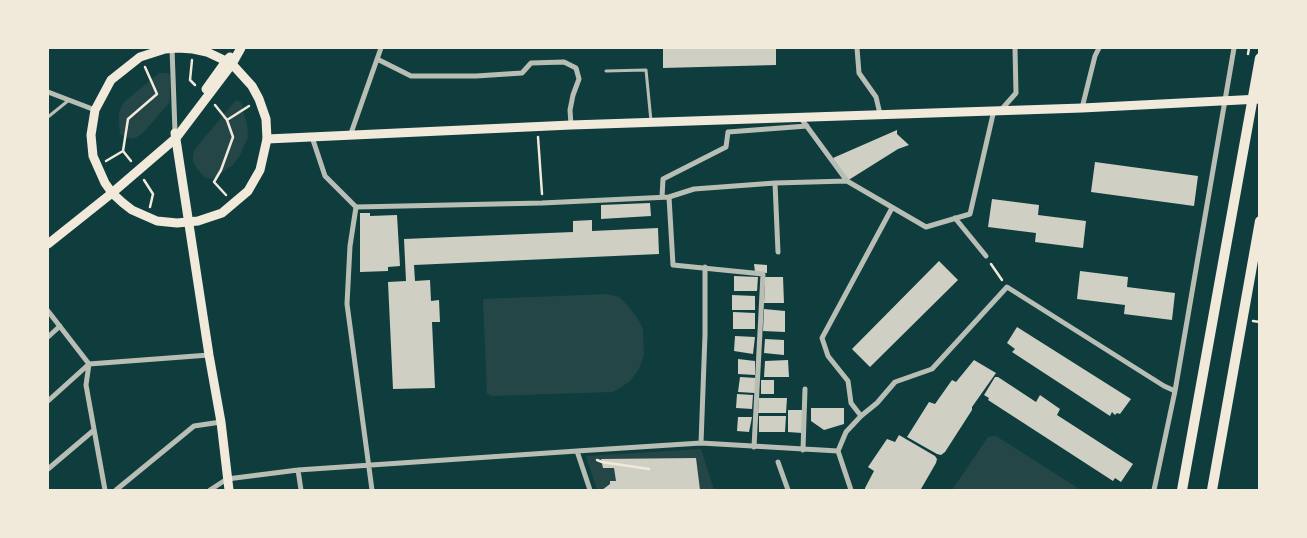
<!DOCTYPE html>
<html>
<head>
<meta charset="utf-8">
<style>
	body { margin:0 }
	#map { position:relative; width:1307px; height:538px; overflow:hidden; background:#0f3d3e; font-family:"DM Sans",sans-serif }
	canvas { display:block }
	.frame { position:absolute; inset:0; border:49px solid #f1e9da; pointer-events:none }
</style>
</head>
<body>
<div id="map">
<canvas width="1307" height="538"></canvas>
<div class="frame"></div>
</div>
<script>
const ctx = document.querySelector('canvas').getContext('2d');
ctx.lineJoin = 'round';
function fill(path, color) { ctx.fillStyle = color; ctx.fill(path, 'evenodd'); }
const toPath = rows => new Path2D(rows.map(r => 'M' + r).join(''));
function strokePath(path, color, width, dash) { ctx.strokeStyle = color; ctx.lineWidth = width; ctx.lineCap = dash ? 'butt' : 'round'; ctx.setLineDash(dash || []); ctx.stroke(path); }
fill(toPath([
	[159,73,168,73,170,76,170,97,169,103,143,133,134,139,124,137,120,134,119,124,119,112,124,102],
	[236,100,241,102,247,125,248,137,240,155,233,165,212,179,205,178,199,171,193,162,193,156,194,151,199,144],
	[607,294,619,297,628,306,638,319,643,329,644,355,639,369,630,381,620,388,612,392,492,396,487,394,483,299],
	[996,436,1081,490,952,490,988,437],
	[701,449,714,490,597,490,586,456]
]), '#244646');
fill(toPath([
	[1253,48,1259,48,1259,334,1232,490,1176,490,1210,304]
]), '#0f3d3e');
fill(toPath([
	[663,48,776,48,776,65,663,68],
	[897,130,897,134,909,145,898,149,847,181,833,158],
	[1095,162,1198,176,1194,206,1091,192],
	[992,199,1039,205,1038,215,1086,221,1083,248,1035,242,1036,233,988,227],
	[650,203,651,216,601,219,601,205],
	[360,213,370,213,370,216,397,215,400,266,388,267,388,271,360,272],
	[592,220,592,231,658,228,659,254,414,265,415,281,430,280,431,301,439,300,440,322,432,322,435,388,393,389,388,282,406,281,404,239,573,232,573,221],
	[939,261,958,280,870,367,852,349],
	[754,264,767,265,767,273,755,272],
	[1080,271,1128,277,1127,287,1175,293,1172,320,1124,314,1125,305,1077,299],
	[734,276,758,277,757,291,734,291],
	[765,277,783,277,784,303,764,303],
	[732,295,755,296,755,310,732,310],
	[764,309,785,311,785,332,763,331],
	[733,312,755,313,755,329,733,329],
	[1017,327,1131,399,1120,414,1117,413,1115,415,1112,412,1110,416,1012,352,1015,349,1007,343],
	[735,336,755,337,753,354,734,351],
	[765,339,784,340,784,355,764,353],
	[738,359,755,361,755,375,738,374],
	[788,360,789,377,764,377,765,361],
	[974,360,996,373,972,407,972,410,945,452,941,455,937,454,907,437,929,402,935,404,952,380,956,382],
	[740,377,757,378,755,393,738,392],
	[995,377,998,377,1036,402,1040,395,1060,409,1057,415,1133,464,1121,482,1115,478,1113,481,988,400,989,398,984,395],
	[761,380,774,380,774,394,761,394],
	[737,394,753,395,752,409,736,408],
	[759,398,787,398,786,413,758,413],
	[811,408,844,408,844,424,824,430,811,421],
	[788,410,803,410,802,433,788,432],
	[759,416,786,416,785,432,759,432],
	[738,417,752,417,749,432,737,431],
	[899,435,935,456,937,459,936,463,921,489,923,490,865,490,865,488,874,471,868,467,887,439,895,442],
	[696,458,700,490,602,490,610,484,610,481,616,481,614,468,603,468,601,459]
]), '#cfcfc3');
strokePath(toPath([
	[1248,54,1249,48],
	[192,60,190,80,195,85],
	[215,105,227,120,249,106],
	[538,137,542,194],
	[123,151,131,161],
	[106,161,123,151,128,119,157,94,145,67],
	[144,180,153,194,150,207],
	[226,195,214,182,221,170,233,137,227,120],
	[991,264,1002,280],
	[1253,321,1260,322],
	[597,460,602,462,649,469]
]), '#f1e9da', 2.5);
strokePath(toPath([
	[606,71,646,70,651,121],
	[48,117,69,100]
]), '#b8beb3', 3);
strokePath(toPath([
	[172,48,175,132],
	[857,48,859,73,876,97,880,114],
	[377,59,411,76,476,76,522,73,531,63,564,62,576,68,579,79,573,95,570,110,571,125],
	[48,92,95,110],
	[1082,108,1095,56,1099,48],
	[1001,110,1016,93,1015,48],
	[800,117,847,181],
	[350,136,381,48],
	[312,137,325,176,356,207,542,203,669,197,694,189,775,183,847,181,926,227,970,214,994,110],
	[775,183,778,252],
	[662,197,663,179,726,147,728,132,807,126],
	[669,197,673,265,763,274,754,447],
	[356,207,350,246,347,304,372,490],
	[955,218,986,256],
	[48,311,89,364,86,385,105,490],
	[48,337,60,326],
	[48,401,89,364,209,355],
	[861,416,877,403,895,382,932,369,1007,287,1164,386,1175,391],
	[701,443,705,335,705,267],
	[803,450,805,389],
	[577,451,590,490],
	[778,462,788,490],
	[48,469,94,430],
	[298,470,301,490],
	[116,490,194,426,221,422],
	[210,490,227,479,298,470,577,451,701,443,838,451],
	[851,490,838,451,846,432,861,416,851,403,848,381,828,356,822,338,892,208],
	[1154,490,1175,391,1234,48]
]), '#b8beb3', 5);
strokePath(toPath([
	[175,133,209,355,221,422,229,490],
	[267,139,571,125,1082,108,1260,99]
]), '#f1e9da', 9);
strokePath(toPath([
	[206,89,226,61,230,57],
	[110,190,105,183,93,156,91,135,95,110,111,80,140,57,165,49,178,48,193,49,207,52,226,61],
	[112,193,123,203,132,210,157,221,177,223,198,221,222,213,248,191,260,170,267,139,266,119,259,99,252,86,232,64],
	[48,244,112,193,176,138,232,64,241,48]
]), '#f1e9da', 9);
strokePath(toPath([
	[1182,490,1260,58],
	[1212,490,1260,221]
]), '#f1e9da', 10);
</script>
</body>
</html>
